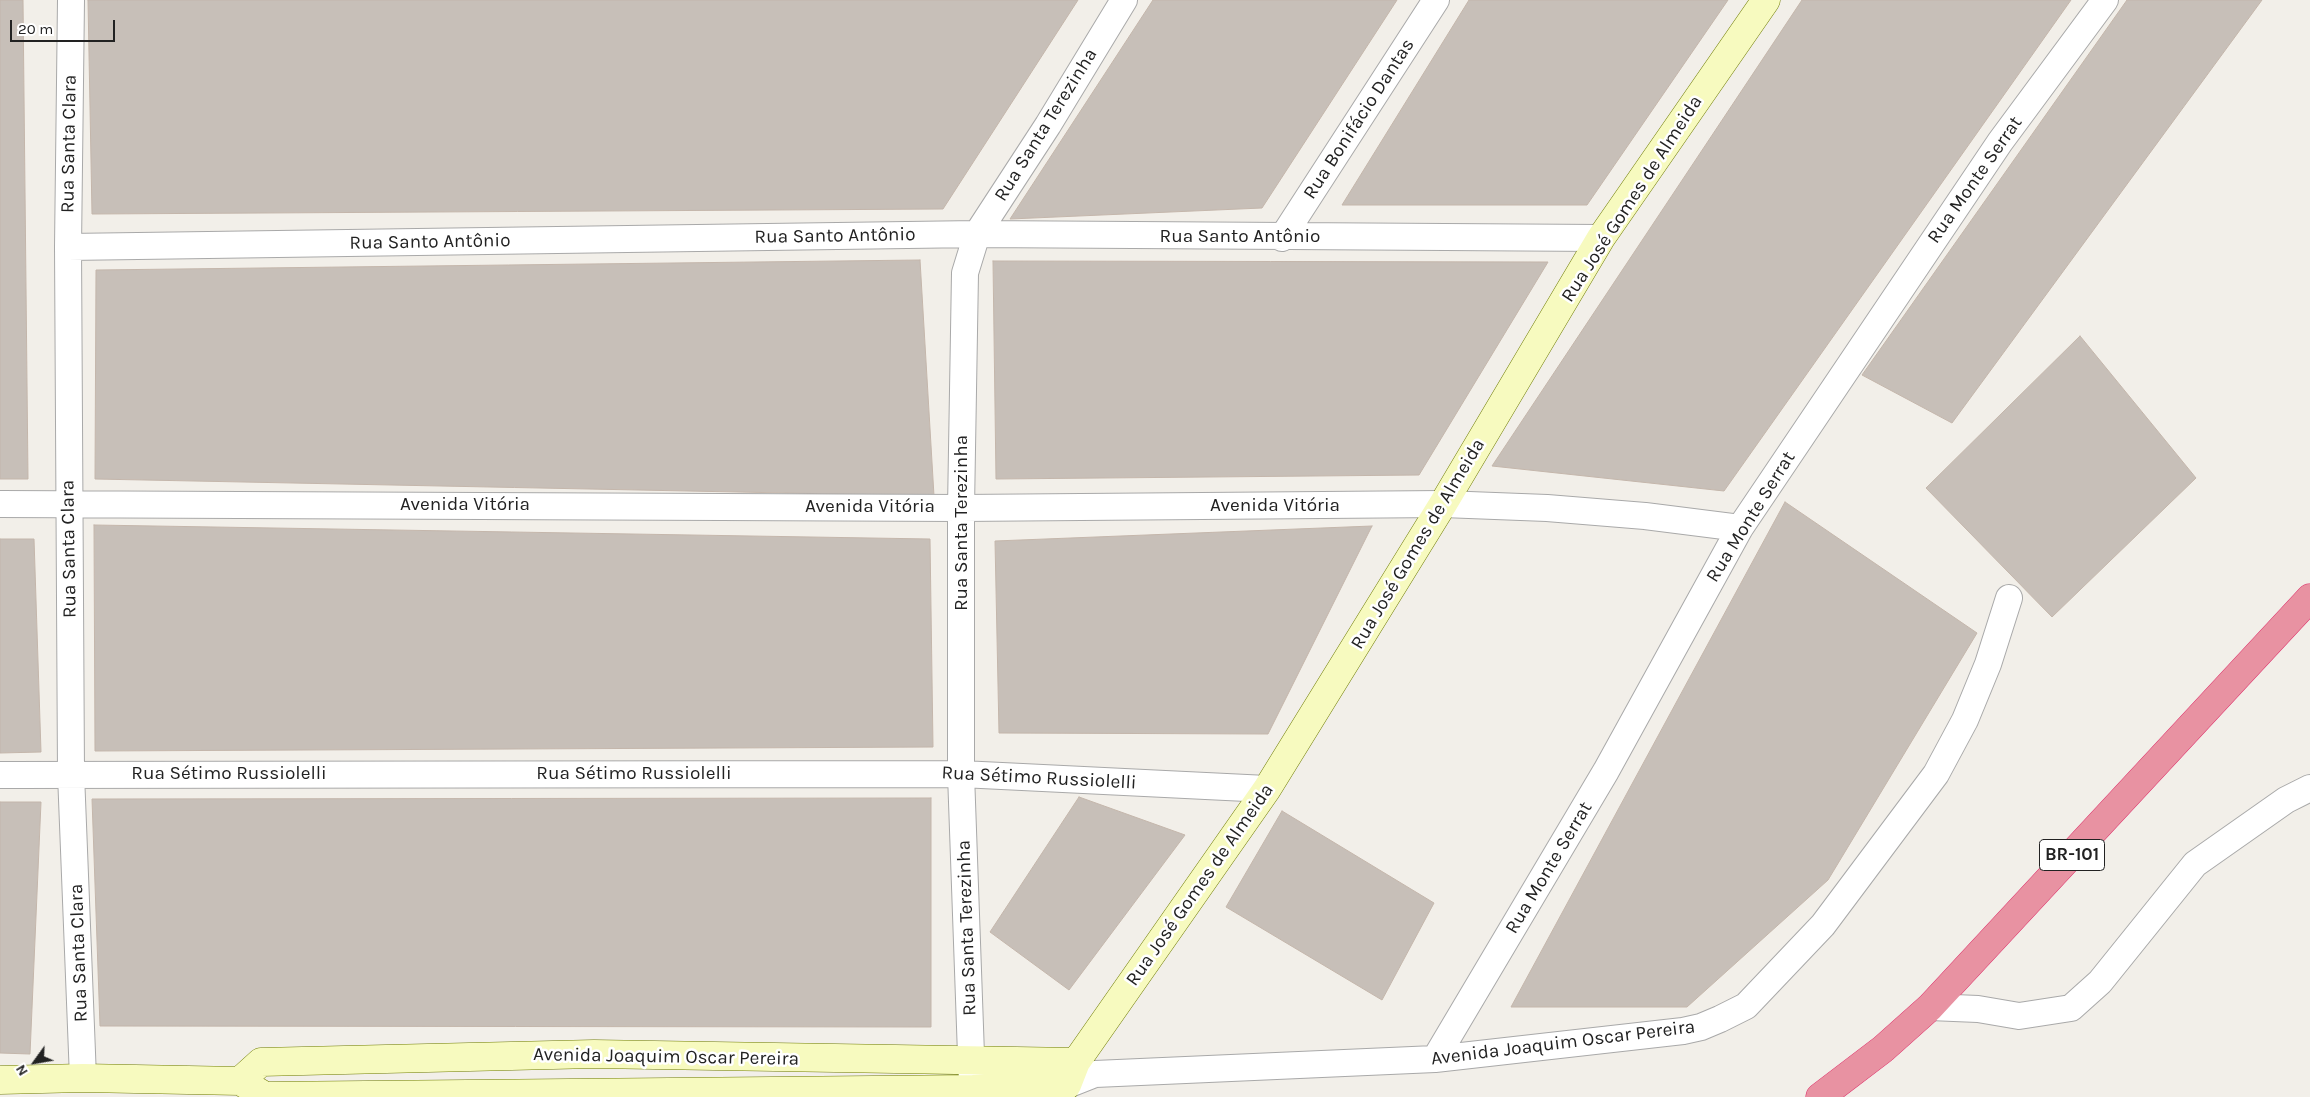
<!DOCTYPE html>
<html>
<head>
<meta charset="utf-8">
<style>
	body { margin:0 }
	#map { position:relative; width:2310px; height:1097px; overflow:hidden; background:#f2efe9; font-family:Karla,sans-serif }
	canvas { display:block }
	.north { position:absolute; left:10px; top:1037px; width:50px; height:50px; -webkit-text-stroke:4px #fff; paint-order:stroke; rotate:238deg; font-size:14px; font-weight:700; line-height:20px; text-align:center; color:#222 }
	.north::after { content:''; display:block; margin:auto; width:18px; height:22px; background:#222; clip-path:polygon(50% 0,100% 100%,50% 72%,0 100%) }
	.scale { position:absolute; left:10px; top:20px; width:105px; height:22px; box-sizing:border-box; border:2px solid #222; border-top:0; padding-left:6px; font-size:15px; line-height:18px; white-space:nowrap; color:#222; -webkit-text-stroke:4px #fff; paint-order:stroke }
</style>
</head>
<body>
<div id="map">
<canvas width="2310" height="1097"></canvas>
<div class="north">N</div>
<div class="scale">20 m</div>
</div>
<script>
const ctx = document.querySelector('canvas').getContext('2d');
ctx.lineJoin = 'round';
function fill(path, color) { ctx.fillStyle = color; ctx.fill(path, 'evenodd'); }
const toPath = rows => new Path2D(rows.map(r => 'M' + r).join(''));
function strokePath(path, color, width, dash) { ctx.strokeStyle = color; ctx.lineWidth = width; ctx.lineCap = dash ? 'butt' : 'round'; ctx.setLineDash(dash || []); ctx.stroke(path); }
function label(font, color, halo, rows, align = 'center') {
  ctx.font = font + ' Karla,sans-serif'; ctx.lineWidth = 5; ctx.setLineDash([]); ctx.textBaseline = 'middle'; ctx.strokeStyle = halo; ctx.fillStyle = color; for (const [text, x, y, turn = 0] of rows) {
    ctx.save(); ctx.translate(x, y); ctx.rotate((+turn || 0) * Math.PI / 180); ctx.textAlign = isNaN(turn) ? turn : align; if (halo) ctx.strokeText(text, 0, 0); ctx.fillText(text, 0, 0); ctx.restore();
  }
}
const building = toPath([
	[0,0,23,0,28,479,0,479,0,0],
	[88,0,1078,0,943,209,92,214,88,0],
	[1153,0,1397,0,1262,208,1010,219,1153,0],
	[1469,0,1728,0,1587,205,1342,205,1469,0],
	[1802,0,2071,0,1724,491,1492,466,1802,0],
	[2127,0,2262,0,1952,423,1862,375,2127,0],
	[920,260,934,496,95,479,96,270,920,260],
	[993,261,1548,262,1419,475,996,479,993,261],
	[2080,336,2196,478,2052,617,1926,488,2080,336],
	[1785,502,1977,633,1828,880,1687,1007,1511,1007,1785,502],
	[94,525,930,539,933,747,95,751,94,525],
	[1372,526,1268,734,999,733,995,541,1372,526],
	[0,539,34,539,41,752,0,753,0,539],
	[1079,797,1185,835,1069,990,990,932,1079,797],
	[931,798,931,1027,100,1026,92,799,931,798],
	[0,802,41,802,30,1054,0,1053,0,802],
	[1282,811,1434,903,1382,1000,1226,907,1282,811]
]);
fill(building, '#c7bfb8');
strokePath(building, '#c4b6ab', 1);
const street = toPath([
	[71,0,68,247,71,774,83,1078],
	[1282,238,1436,0],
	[68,247,977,234,1601,238],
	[0,504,961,508,1443,504,1547,508,1645,516,1740,528],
	[0,775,961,774,1267,789],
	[1930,1007,1978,1009,2019,1016,2071,1008,2100,982,2195,864,2286,800,2310,788],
	[1435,1059,1606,771,1740,528,2000,142,2105,0],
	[972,1083,961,774,961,508,965,273,977,234,1048,125,1124,0],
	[1067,1085,1095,1074,1435,1059,1683,1031,1701,1027,1720,1019,1746,1006,1823,925,1936,774,1965,720,1988,664,2009,598]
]);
const secondary = toPath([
	[0,1080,83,1078,240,1081,265,1096,973,1089,1067,1085,1076,1062,1267,789,1443,504,1601,238,1766,0],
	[240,1081,261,1062,594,1054,1076,1062]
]);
const highway = toPath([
	[1820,1097,1883,1049,1930,1007,2310,598]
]);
strokePath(street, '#a9a9a9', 28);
strokePath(secondary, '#707d05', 29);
strokePath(highway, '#dc2a67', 29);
strokePath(street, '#fff', 26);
strokePath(secondary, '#f7fabf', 28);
strokePath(highway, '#e892a2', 28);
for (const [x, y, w] of [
	[2072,855,65]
]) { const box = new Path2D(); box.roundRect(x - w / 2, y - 15.5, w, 31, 4); ctx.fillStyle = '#fff'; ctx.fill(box); strokePath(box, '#222', 1); }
label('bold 18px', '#222', null, [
	["BR-101",2072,855]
]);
label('19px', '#222', '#fff', [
	["Rua Bonifácio Dantas",1359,119,-57],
	["Rua Santa Terezinha",1046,125,-58],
	["Rua Santa Clara",69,144,-89],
	["Rua Monte Serrat",1975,180,-55],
	["Rua José Gomes de Almeida",1632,199,-57],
	["Rua Santo Antônio",835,236,-1],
	["Rua Santo Antônio",1240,237],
	["Rua Santo Antônio",430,242,-1],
	["Avenida Vitória",465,505],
	["Avenida Vitória",1275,506],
	["Avenida Vitória",870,507],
	["Rua Monte Serrat",1751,517,-58],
	["Rua Santa Terezinha",962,523,-90],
	["Rua José Gomes de Almeida",1418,544,-59],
	["Rua Santa Clara",69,549,-91],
	["Rua Sétimo Russiolelli",229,774],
	["Rua Sétimo Russiolelli",634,774],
	["Rua Sétimo Russiolelli",1039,778,3],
	["Rua Monte Serrat",1549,868,-59],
	["Rua José Gomes de Almeida",1200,885,-55],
	["Rua Santa Terezinha",967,928,-92],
	["Rua Santa Clara",79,953,-92],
	["Avenida Joaquim Oscar Pereira",1563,1043,-7],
	["Avenida Joaquim Oscar Pereira",666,1057,1]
]);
</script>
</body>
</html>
